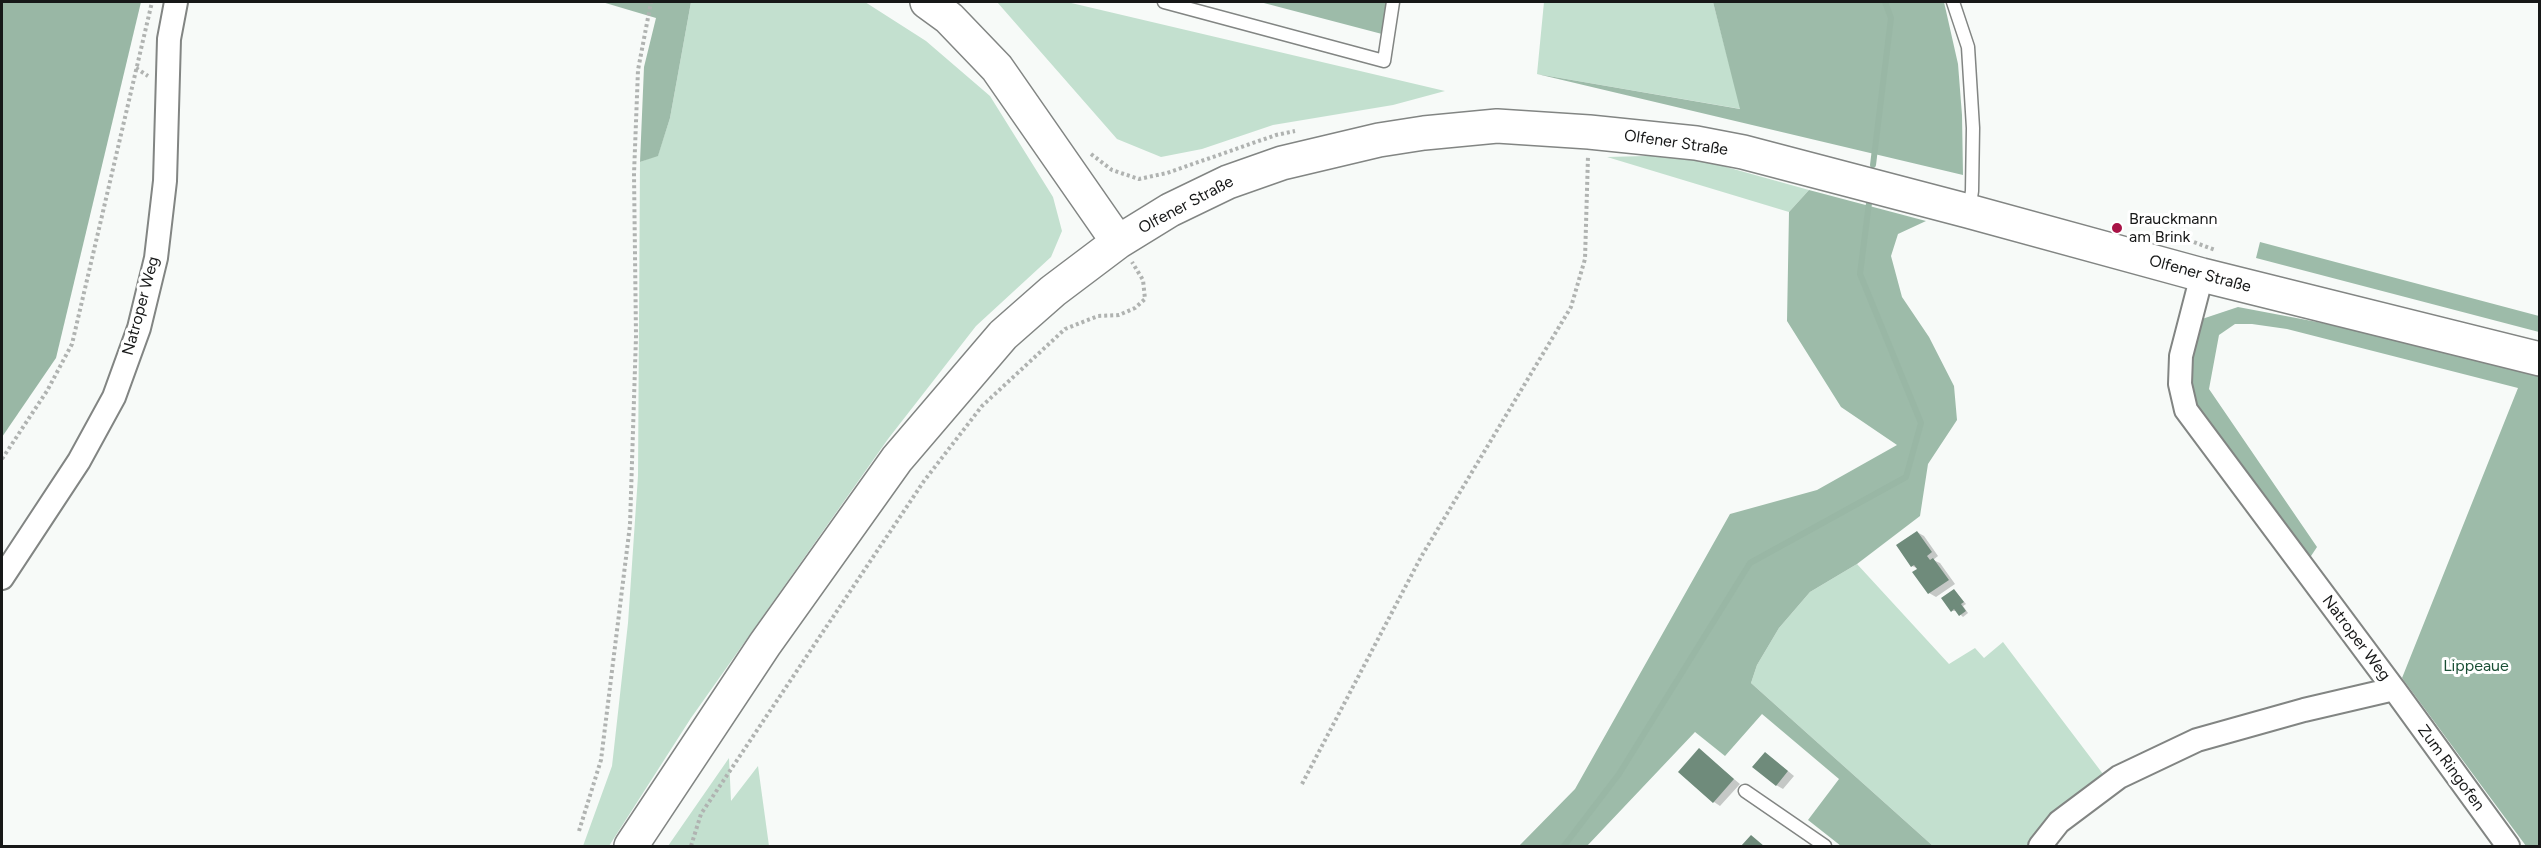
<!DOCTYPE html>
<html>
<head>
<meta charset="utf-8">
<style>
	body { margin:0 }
	#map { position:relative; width:2541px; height:848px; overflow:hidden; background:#f7faf8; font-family:Figtree,sans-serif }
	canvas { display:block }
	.frame { position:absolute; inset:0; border:3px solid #171818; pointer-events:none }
</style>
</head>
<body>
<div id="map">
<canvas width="2541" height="848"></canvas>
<div class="frame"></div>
</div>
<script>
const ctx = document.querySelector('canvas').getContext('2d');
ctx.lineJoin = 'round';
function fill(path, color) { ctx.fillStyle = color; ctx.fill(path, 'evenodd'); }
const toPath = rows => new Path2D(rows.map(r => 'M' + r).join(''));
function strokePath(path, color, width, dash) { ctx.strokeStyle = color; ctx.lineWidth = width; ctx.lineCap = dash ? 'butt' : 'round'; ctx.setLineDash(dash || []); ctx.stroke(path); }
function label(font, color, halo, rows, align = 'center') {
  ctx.font = font + ' Figtree,sans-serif'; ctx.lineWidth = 6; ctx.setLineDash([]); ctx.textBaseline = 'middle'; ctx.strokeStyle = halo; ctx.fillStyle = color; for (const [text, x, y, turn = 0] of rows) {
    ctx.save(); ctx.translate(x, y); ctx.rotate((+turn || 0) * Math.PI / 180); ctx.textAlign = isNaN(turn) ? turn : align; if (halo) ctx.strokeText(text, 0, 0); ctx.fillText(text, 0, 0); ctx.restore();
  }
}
fill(toPath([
	[691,2,865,2,926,41,990,96,1053,197,1062,231,1051,257,976,326,888,439,691,718,609,846,583,846,612,766,628,623,638,476,640,162,658,155,670,118],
	[997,2,1067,2,1445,91,1393,105,1273,125,1202,149,1161,157,1117,139],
	[1544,2,1713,2,1741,109,1537,74],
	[1683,155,1809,190,1789,212,1607,157],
	[1857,564,1949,664,1975,648,1984,658,2003,642,2103,774,2050,817,2027,846,1933,846,1751,683,1757,665,1779,628,1810,592],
	[729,758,731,801,758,766,769,846,668,846]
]), '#c3e0cf');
fill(toPath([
	[602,2,691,2,670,118,658,156,640,162,644,67,656,18],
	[1260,2,1387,2,1382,34],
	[1713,2,1944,2,1958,64,1962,115,1963,175,1537,74,1740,109],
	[1809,190,1926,221,1898,234,1891,256,1902,297,1929,337,1954,386,1957,420,1928,464,1920,516,1857,564,1810,592,1779,628,1757,665,1751,683,1933,846,1841,846,1808,820,1839,779,1762,714,1725,756,1695,732,1587,846,1519,846,1575,789,1730,514,1817,490,1897,445,1841,407,1787,321,1789,212],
	[2260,242,2539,316,2539,332,2256,258],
	[2238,307,2349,328,2526,373,2539,359,2539,846,2526,846,2402,678,2518,388,2287,329,2252,324,2235,324,2219,335,2209,389,2317,547,2307,562,2195,410,2190,387,2190,362,2199,320]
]), '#9dbba9');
fill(toPath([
	[2,2,141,2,56,358,2,437]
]), '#99b7a5');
fill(toPath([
	[1917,532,1924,536,1938,556,1933,560,1940,563,1955,584,1936,597,1929,593,1919,569,1912,566],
	[1954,590,1966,604,1963,606,1968,613,1963,617,1957,611,1952,611],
	[1699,750,1740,784,1720,806,1714,802],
	[1772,758,1794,776,1783,789,1776,785]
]), '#0003');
strokePath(toPath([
	[1873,165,1891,18,1885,2],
	[1564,846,1619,774,1750,563,1906,477,1921,423,1860,274,1869,203]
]), '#99b7a5', 6);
fill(toPath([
	[1917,531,1932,552,1927,556,1930,560,1933,558,1949,580,1928,594,1912,572,1917,569,1914,565,1911,567,1896,545],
	[1954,589,1964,602,1961,604,1966,611,1959,616,1954,609,1951,612,1941,598],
	[1699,748,1734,779,1713,803,1678,772],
	[1765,752,1788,771,1776,786,1752,767],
	[1751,835,1764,846,1741,846]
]), '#6f8b7b');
const service = toPath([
	[1164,2,1384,61,1393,2],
	[1953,2,1968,47,1973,128,1972,191,1969,210],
	[1745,791,1825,846]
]);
const minor = toPath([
	[2,578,79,461,114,397,139,328,156,258,165,181,169,39,176,2],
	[2394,689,2508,846],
	[2040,846,2059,822,2119,777,2197,740,2304,710,2394,689,2186,410,2180,384,2181,356,2202,275]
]);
const primary = toPath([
	[927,2,949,18,997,68,1118,242],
	[631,846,765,644,897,459,1003,335,1053,291,1118,242,1170,210,1228,182,1282,163,1379,140,1424,133,1497,126,1589,132,1696,143,1743,152,1968,211,2202,275,2540,359]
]);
strokePath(service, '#828583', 15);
strokePath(minor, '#828583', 26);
strokePath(primary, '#828583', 36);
strokePath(toPath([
	[136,68,148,76],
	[1091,154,1112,170,1139,179,1167,173,1276,135,1295,131],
	[2153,233,2191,241,2215,250],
	[2,459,47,391,72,344,152,2],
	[1302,784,1421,557,1571,307,1585,259,1588,156],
	[579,831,601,760,630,525,636,336,634,174,638,70,651,2],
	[691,846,701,814,924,481,982,406,1065,329,1098,316,1119,315,1135,308,1145,299,1143,280,1132,262]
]), '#b0b3b1', 4, [3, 3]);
strokePath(service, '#fff', 12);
strokePath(minor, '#fff', 22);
strokePath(primary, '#fff', 33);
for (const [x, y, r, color] of [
	[2117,228,6,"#a81346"]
]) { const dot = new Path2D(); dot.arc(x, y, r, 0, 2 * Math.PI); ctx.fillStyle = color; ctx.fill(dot); strokePath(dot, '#fff', 2); }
label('16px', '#171818', '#fff', [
	["Olfener Straße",1676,143,8],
	["Olfener Straße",1186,205,-28],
	["Olfener Straße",2200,274,15],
	["Natroper Weg",141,306,-75],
	["Natroper Weg",2356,638,53],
	["Zum Ringofen",2451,768,54]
]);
label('16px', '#171818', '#fff', [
	["Brauckmann",2129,219],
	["am Brink",2129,237]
], 'left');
label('16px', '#1b5036', '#fff', [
	["Lippeaue",2476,666]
]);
</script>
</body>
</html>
